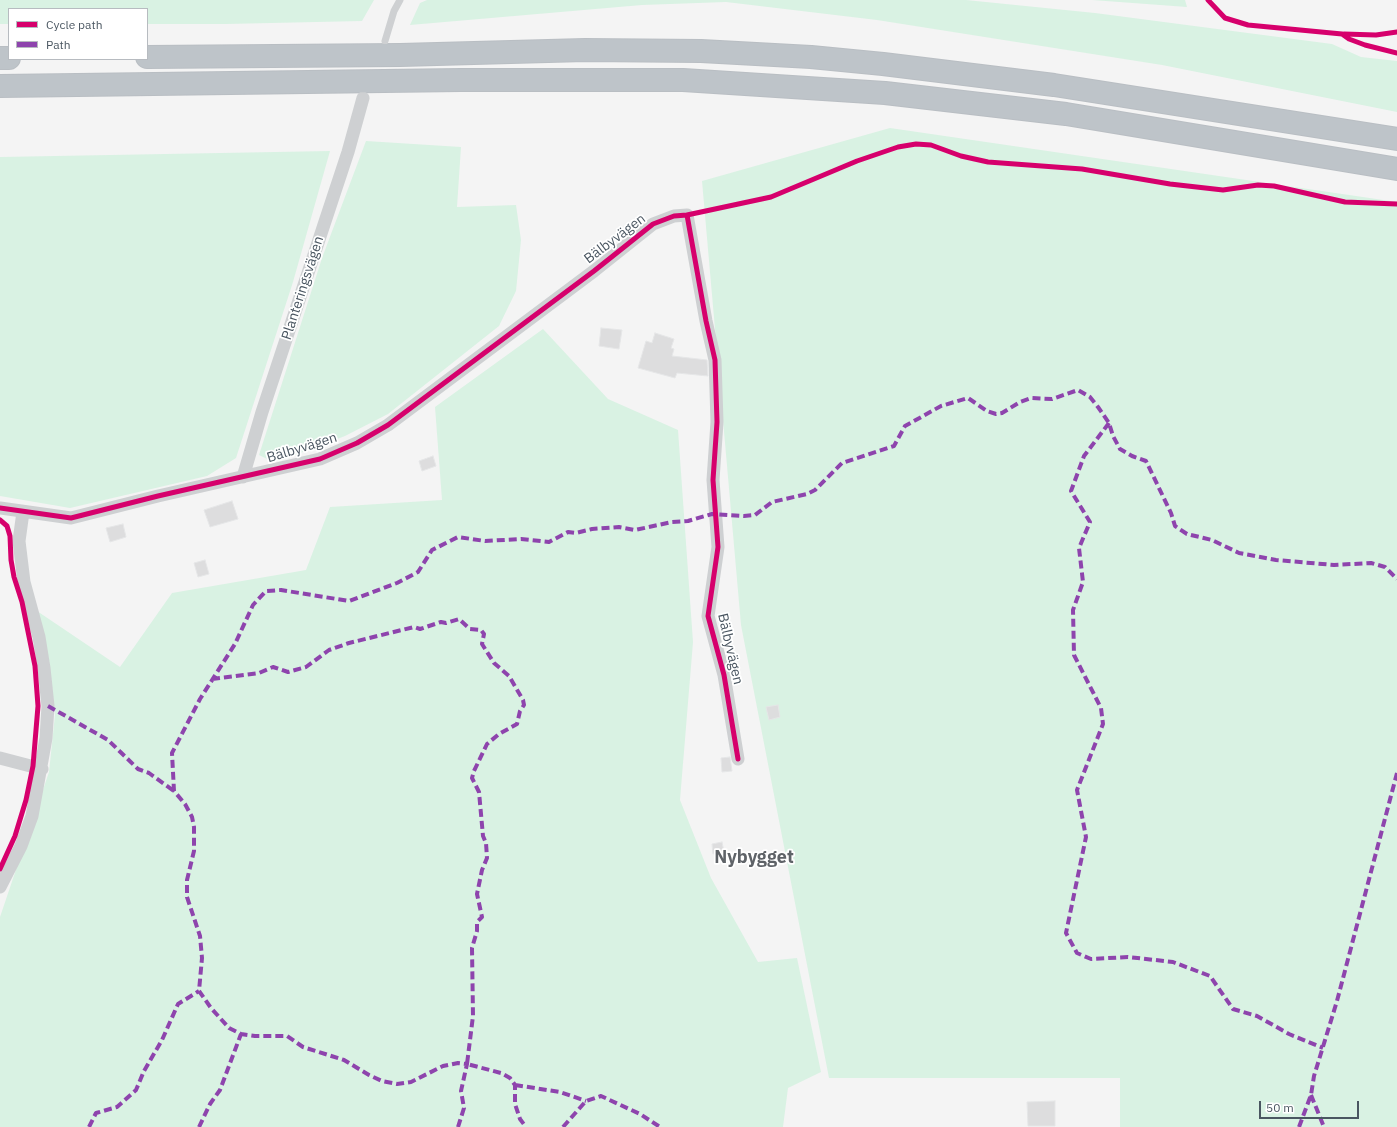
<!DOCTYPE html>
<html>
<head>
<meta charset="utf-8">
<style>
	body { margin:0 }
	#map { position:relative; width:1397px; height:1127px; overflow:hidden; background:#f4f4f4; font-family:"IBM Plex Sans",sans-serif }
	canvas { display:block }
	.legend { position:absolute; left:8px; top:8px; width:140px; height:52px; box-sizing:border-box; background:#fff; border:1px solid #b7bbc0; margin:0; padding:5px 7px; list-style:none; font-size:12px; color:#4a5661 }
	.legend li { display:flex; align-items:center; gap:8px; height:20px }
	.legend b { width:20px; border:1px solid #b7bbc0 }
	.scale { position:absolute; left:1259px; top:1101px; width:100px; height:18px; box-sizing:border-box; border:2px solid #4a5661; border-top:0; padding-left:5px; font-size:12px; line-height:14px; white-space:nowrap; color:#4a5661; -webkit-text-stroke:3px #fff; paint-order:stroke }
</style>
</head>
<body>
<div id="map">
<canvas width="1397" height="1127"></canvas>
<ul class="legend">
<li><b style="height:5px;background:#d6006c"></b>Cycle path</li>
<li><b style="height:5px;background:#8e44ad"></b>Path</li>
</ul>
<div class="scale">50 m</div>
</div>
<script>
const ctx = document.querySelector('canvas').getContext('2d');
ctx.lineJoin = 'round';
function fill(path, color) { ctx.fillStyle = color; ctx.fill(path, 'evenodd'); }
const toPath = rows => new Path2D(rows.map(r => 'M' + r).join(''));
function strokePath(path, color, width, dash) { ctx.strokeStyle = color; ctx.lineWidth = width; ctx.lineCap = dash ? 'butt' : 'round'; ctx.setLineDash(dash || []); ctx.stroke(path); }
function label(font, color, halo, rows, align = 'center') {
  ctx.font = font + ' "IBM Plex Sans",sans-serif'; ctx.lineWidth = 3.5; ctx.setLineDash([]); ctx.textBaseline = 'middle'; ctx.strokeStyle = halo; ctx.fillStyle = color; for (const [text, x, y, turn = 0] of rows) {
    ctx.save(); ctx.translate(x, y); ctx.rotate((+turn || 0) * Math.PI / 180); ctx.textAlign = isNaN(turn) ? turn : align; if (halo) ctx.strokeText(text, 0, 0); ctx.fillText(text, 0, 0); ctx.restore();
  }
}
fill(toPath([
	[0,0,374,0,362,21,226,24,147,24,147,9,9,9,9,24,0,24],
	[427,0,966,0,1095,13,1332,44,1361,57,1397,61,1397,112,1162,65,877,20,726,2,642,5,410,25,420,3],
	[1092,0,1185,0,1187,7],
	[890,128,1397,202,1397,1127,1120,1127,1120,1078,829,1078,741,625,702,181],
	[366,141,461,147,457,207,516,205,521,240,516,291,499,326,388,414,345,436,282,460,269,460,259,455,322,258],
	[330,151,293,282,236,458,207,476,70,508,0,496,0,157],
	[543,329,608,399,678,430,693,642,680,800,711,878,758,962,797,958,821,1072,788,1088,783,1127,0,1127,0,917,49,772,55,715,49,660,37,611,120,667,172,593,306,570,330,507,442,500,435,407]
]), '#d9f2e3');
const building = toPath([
	[601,328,622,330,619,349,599,346,601,328],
	[655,333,674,339,671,348,674,349,672,356,707,360,708,376,677,373,675,378,638,368,646,341,652,343,655,333],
	[433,456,436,466,422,471,419,461,433,456],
	[232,501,238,519,210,527,204,510,232,501],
	[123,524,126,537,110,542,106,528,123,524],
	[205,560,209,574,198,577,194,563,205,560],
	[778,705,780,717,769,720,766,707,778,705],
	[730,757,732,771,722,772,721,758,730,757],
	[722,842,724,852,713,854,712,844,722,842],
	[1055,1101,1055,1126,1028,1126,1027,1102,1055,1101]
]);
fill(building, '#ddddde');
strokePath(building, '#e5e6e7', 1);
const motorway = toPath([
	[147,57,400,55,585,50,701,51,811,57,883,64,1054,85,1397,139],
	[0,58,9,58],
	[0,86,461,80,683,80,885,93,1066,114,1397,169]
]);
strokePath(motorway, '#b9bec3', 24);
strokePath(toPath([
	[385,41,394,11,400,0]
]), '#ced0d2', 7);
strokePath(toPath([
	[243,477,262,412,348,152,363,98],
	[0,508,71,518,158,496,320,459,357,443,388,425,594,271,653,224,674,216,687,215,706,321,715,360,717,422,713,480,718,547,708,616,724,675,738,759],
	[0,758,42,769],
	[0,887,21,846,32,816,46,738,48,706,44,668,39,637,24,582,19,541,23,512]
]), '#ced0d2', 13);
strokePath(motorway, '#bec4c9', 22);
strokePath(toPath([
	[1109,423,1084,456,1071,491,1090,522,1079,548,1083,582,1073,610,1074,655,1101,708,1103,724,1077,790,1086,837,1066,933,1077,953,1091,959,1128,957,1173,962,1210,976,1233,1009,1257,1016,1289,1034,1323,1048],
	[212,679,259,673,273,667,288,672,306,667,329,650,349,643,414,627,420,629,441,622,446,623,459,619,470,629,481,630,484,634,482,644,494,663,509,676,523,700,524,705,520,711,517,724,499,734,487,744,474,771,472,778,479,792,483,836,486,843,487,858,482,870,477,894,482,917,477,922,477,931,472,948,473,1016,467,1064,501,1073,510,1078,515,1085,515,1104,520,1119,526,1127],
	[48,706,108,740,138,769,149,773,174,791],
	[515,1085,560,1092,586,1101],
	[1311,1095,1324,1127],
	[89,1127,96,1113,117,1107,136,1090,144,1071,162,1040,178,1004,199,991],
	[199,1127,210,1104,220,1090,241,1034],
	[458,1127,464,1108,461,1091,467,1064,458,1063,443,1066,411,1082,397,1084,382,1081,369,1075,344,1060,303,1047,287,1036,255,1036,241,1034,229,1028,211,1008,199,991,202,958,200,936,187,897,187,880,194,851,194,827,192,817,185,804,174,791,172,753,200,699,235,644,253,605,266,591,281,590,349,601,397,583,418,572,432,550,458,537,485,541,521,539,549,542,568,532,576,533,592,529,619,527,635,530,672,522,688,521,712,514,744,516,755,515,772,502,807,494,815,490,842,463,894,446,905,426,941,406,968,398,987,411,996,414,1002,413,1020,402,1031,398,1052,399,1078,390,1090,397,1098,407,1109,423,1113,436,1120,449,1132,456,1146,461,1171,513,1175,526,1187,534,1212,540,1239,553,1276,560,1334,565,1371,563,1385,567,1397,579],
	[563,1127,586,1101,601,1096,640,1114,660,1127],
	[1299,1127,1311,1095,1314,1076,1337,1001,1397,773]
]), '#8e44ad', 4, [8, 4]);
strokePath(toPath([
	[1208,0,1225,18,1248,25,1342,34,1349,39,1365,45,1397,53],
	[1344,34,1376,35,1397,32],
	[687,215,771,197,857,161,898,147,916,144,931,145,961,156,988,162,1082,169,1170,184,1223,190,1258,185,1274,186,1345,202,1397,204],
	[0,508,71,518,158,496,320,459,357,443,388,425,594,271,653,224,674,216,687,215,706,321,715,360,717,422,713,480,718,547,708,616,724,675,738,759],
	[0,520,7,526,10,536,11,560,14,577,22,602,35,666,38,706,33,766,26,800,15,836,0,869]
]), '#d6006c', 5);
label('14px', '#4a5661', '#fff', [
	["Bälbyvägen",615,239,-37],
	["Planteringsvägen",303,288,-72],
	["Bälbyvägen",302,448,-17],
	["Bälbyvägen",730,649,77]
]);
label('bold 18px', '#5f6368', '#fff', [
	["Nybygget",754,858]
]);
</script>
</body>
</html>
